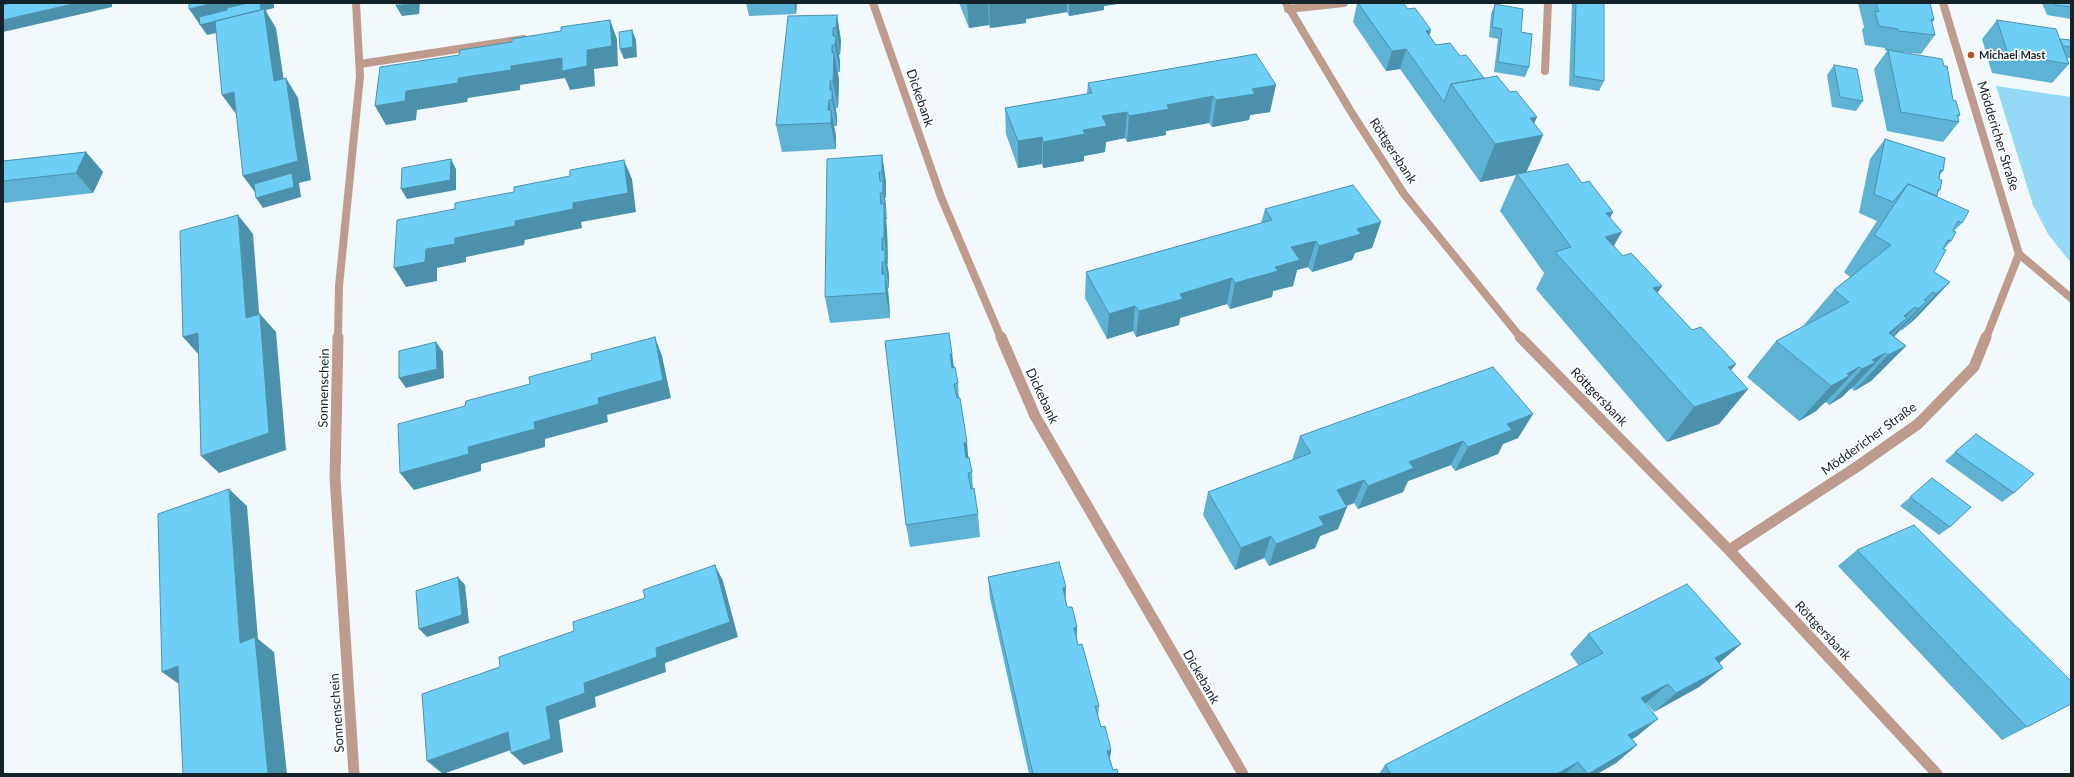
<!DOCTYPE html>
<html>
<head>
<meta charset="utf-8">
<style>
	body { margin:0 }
	#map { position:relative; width:2074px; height:777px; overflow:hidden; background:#f2f9fc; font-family:Lato,sans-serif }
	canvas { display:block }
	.frame { position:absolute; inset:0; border:4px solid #142329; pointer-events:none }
</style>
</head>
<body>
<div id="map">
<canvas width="2074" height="777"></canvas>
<div class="frame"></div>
</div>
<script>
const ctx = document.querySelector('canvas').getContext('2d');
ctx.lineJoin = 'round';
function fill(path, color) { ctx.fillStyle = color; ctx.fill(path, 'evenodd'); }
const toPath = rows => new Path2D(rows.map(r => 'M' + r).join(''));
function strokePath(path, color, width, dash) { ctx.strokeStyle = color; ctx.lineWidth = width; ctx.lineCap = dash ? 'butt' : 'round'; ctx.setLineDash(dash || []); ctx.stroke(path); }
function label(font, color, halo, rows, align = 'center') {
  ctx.font = font + ' Lato,sans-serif'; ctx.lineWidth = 3.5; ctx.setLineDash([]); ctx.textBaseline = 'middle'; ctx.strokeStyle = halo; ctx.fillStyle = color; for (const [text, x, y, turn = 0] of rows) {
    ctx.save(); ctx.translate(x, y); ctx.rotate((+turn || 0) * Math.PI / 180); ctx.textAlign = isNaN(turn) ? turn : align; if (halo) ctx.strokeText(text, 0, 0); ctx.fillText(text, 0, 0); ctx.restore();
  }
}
fill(toPath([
	[1996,86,2071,97,2071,263,2048,234,2033,205]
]), '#94d9f5');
strokePath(toPath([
	[1288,9,1344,3],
	[360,64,524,39],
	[1545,71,1548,3]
]), '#bf9b8e', 8);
strokePath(toPath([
	[873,3,941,197,1001,338],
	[1286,3,1353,115,1404,194,1521,338],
	[1943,3,2019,254,2071,298],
	[338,338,339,286,360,76,356,3],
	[1986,338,2019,254]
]), '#bf9b8e', 8);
strokePath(toPath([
	[338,337,335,478,354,774],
	[1001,337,1035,416,1243,774],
	[1520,337,1729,550,1937,774],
	[1729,550,1858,466,1918,424,1974,367,1986,337]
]), '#bf9b8e', 11);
fill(toPath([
	[746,3,797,3,796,14,749,16],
	[959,3,1124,3,1104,6,1104,10,1069,16,1067,12,1026,19,1026,23,990,28,989,25,969,28],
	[1357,3,1403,3,1429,35,1436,45,1460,56,1534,124,1543,135,1526,172,1582,183,1613,212,1610,218,1614,246,1623,256,1662,286,1657,293,1748,389,1719,424,1667,442,1536,289,1544,273,1500,211,1516,175,1480,182,1400,69,1386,71,1353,22],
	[1572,3,1604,3,1604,81,1599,91,1569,86],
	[1858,3,1930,3,1934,20,1932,23,1935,35,1921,54,1901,52,1953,100,1960,115,1958,118,1959,122,1943,142,1887,131,1874,69,1887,51,1885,50,1885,48,1865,45,1862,30,1864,27],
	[2042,3,2071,3,2071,19,2047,15],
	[1495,4,1521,32,1529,67,1525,77,1494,72,1498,39,1489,37,1491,14],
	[837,15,841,41,840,55,839,55,840,62,840,72,838,72,839,80,838,108,836,108,837,117,837,126,834,126,836,136,836,149,782,152,776,125],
	[1997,20,2060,39,2071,40,2071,58,2067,58,2069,64,2052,83,1992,73,1982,39],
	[1256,54,1270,112,1250,115,1249,120,1212,127,1209,123,1166,131,1166,135,1127,142,1125,138,1106,142,1105,152,1084,156,1084,161,1043,168,1042,164,1018,168,1006,134,1005,108,1087,94,1088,83],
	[1834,65,1863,101,1856,111,1832,107,1827,75],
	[1885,139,1943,171,1940,175,1939,179,1940,190,1937,194,1937,196,1962,223,1954,231,1951,241,1944,249,1934,272,1950,282,1915,319,1902,330,1900,329,1894,336,1906,346,1871,381,1854,391,1852,388,1849,390,1842,397,1829,405,1826,402,1823,404,1816,411,1799,421,1747,377,1776,341,1803,326,1834,290,1850,277,1844,272,1877,221,1859,213,1870,159],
	[86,152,103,172,93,193,3,203,3,161],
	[882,155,886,182,886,198,885,198,887,219,886,219,887,230,888,264,887,264,889,275,889,288,888,288,889,300,890,318,830,323,825,297],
	[1265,209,1381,222,1372,248,1355,253,1352,260,1312,272,1308,267,1297,270,1293,286,1273,291,1272,297,1230,309,1227,304,1180,318,1179,325,1136,337,1133,331,1107,339,1085,298,1086,272,1261,223],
	[952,354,954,367,958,383,959,398,968,458,972,472,973,489,978,514,980,537,910,547,906,525],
	[1533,414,1518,438,1503,444,1498,454,1455,471,1451,465,1408,481,1403,492,1358,509,1354,503,1347,506,1347,507,1338,529,1320,536,1315,548,1269,566,1264,558,1235,570,1203,515,1208,492,1292,460,1300,436],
	[1976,434,2014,493,2002,502,1945,461],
	[1932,478,1950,527,1939,535,1900,506],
	[1857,550,2071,704,2002,740,1838,566],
	[988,577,1065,599,1067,607,1077,627,1076,638,1078,645,1099,706,1098,717,1101,727,1111,750,1110,759,1113,770,1118,774,1029,774,990,598],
	[1588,634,1741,644,1719,663,1723,668,1699,687,1654,712,1646,703,1645,703,1636,737,1632,739,1637,745,1616,763,1597,774,1379,774,1385,765,1579,666,1570,654]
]), '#5eb2d3');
fill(toPath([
	[77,3,112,3,112,7,3,32,3,20],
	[213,3,274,3,274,8,266,10,267,13,276,28,287,101,225,31,207,35,189,9],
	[414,3,420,3,419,14,402,16,396,6],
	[794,3,797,3,796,14],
	[967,3,988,3,989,25,969,28],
	[989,3,1067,3,1067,12,1026,19,1026,23,990,28],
	[1069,3,1124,3,1104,6,1104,10,1069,16],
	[837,15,841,41,840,55,836,28],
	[610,20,617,39,618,66,594,69,595,86,570,90,565,78,520,85,520,90,468,98,467,102,417,110,416,120,386,125,375,106,406,91,511,66,587,50],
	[833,28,835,41,836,36,840,62,840,72,835,45,833,36],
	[632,30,636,40,637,57,624,59,620,49],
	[1431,30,1425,50,1426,31],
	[832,45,834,57,834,53,839,80,838,108,833,81,832,53],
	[1406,49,1400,69,1386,71,1392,51],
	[286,78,298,98,311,180,299,183,301,197,263,208,256,198,257,195,243,176],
	[830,81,837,117,837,126,830,90],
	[1276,85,1270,112,1250,115,1249,120,1212,127,1216,100,1252,89],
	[234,92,236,114,222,95],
	[1213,96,1209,123,1166,131,1166,135,1127,142,1129,116,1167,105],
	[829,100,831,114,831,110,836,136,836,149,828,110],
	[1127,112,1125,138,1106,142,1105,152,1084,156,1084,161,1043,168,1043,142,1083,130,1102,116],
	[1537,117,1528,138,1543,135,1526,173,1517,174,1516,175,1480,182,1495,144,1530,118],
	[1042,137,1042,164,1018,168,1018,141],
	[86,152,103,172,93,193,76,173],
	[882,155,886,182,886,198,882,172],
	[451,159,456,169,456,190,407,199,401,189],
	[624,160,632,179,636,212,581,222,582,228,525,240,524,245,466,257,466,262,437,268,437,281,406,287,394,268,426,249,455,238,515,221,573,203],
	[883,181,886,207,887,219,883,193],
	[880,193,884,216,884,204,887,230,888,264,884,238],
	[1613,212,1592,249,1606,213],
	[238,215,253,234,261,337,246,318],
	[1381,222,1372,248,1355,253,1352,260,1312,272,1319,246,1357,229],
	[1622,232,1600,269,1605,237],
	[882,238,885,259,885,250,889,275,889,288,885,262,882,250],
	[1316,241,1308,267,1297,270,1293,286,1273,291,1272,297,1230,309,1235,283,1275,267,1291,247],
	[882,262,886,286,885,274,889,300,890,318,882,274],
	[1232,278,1227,304,1180,318,1179,325,1136,337,1139,311,1180,294],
	[1950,282,1915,319,1902,330,1936,294],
	[1662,286,1638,322,1653,288],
	[1927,301,1893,338,1883,345,1918,309],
	[1135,306,1133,331,1107,339,1109,314],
	[1915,307,1896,327,1907,318,1873,354,1856,369,1904,316],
	[260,314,276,332,286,450,219,473,201,456],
	[198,333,200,356,183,337],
	[655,337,662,356,671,398,607,415,608,422,545,439,545,447,481,464,481,471,414,490,400,473,598,398],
	[436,342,443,352,444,378,406,388,399,378],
	[1906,346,1871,381,1854,391,1888,355],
	[1885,353,1852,388,1849,390,1842,397,1829,405,1862,369,1872,360],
	[950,354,952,354,955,379,952,379],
	[1736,364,1708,399,1728,367],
	[1859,367,1826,402,1823,404,1816,411,1799,421,1831,386,1847,374],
	[1748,389,1719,424,1667,442,1694,407],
	[1533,414,1518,438,1503,444,1498,454,1455,471,1468,447,1507,424],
	[1463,441,1451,465,1408,481,1403,492,1358,509,1368,486,1409,462],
	[967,442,969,466,966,467,964,443],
	[1364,480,1354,503,1328,513,1337,490],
	[229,489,247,506,258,639,274,652,287,774,268,774,240,643],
	[1347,507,1338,529,1320,536,1315,548,1269,566,1276,544,1319,517],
	[1271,536,1264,558,1235,570,1241,548],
	[715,565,723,581,738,637,665,663,666,672,595,697,596,707,559,720,563,752,524,765,511,753,546,707,584,683,656,648],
	[458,577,465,585,469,623,427,637,419,629],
	[1066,587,1065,609,1063,588],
	[1077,627,1076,648,1074,628],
	[1741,644,1718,664,1715,658],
	[178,666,183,687,162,672],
	[1723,668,1699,687,1654,712,1676,693],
	[1668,684,1646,703,1620,717,1641,698],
	[1658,719,1636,737,1608,752,1628,735],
	[508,732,522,746,443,774,427,761],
	[1637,745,1616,763,1597,774,1588,774],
	[1111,750,1108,767,1107,751],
	[1578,762,1565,774,1557,774]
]), '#4c91ac');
const building = toPath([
	[11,3,77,3,3,20,3,5,11,3],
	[189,3,213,3,189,9,189,3],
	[248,3,260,3,261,10,200,25,199,17,227,10,227,8,248,3],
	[397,3,414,3,396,6,397,3],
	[1358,3,1403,3,1408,9,1415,8,1431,30,1426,31,1436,45,1450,43,1460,56,1466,55,1484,78,1451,84,1444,102,1406,49,1392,51,1358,3],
	[1576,3,1604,3,1604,81,1574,76,1576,3],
	[1876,3,1930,3,1934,20,1931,19,1935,35,1899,31,1898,29,1879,26,1875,11,1879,12,1876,3],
	[2055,3,2071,3,2071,7,2055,5,2055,3],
	[1495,4,1523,9,1521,32,1532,34,1529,67,1498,62,1502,29,1492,27,1495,4],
	[264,9,274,81,286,78,298,161,243,176,234,92,222,95,215,21,264,9],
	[837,15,836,28,833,28,833,36,836,36,835,45,832,45,832,53,834,53,833,81,830,81,830,90,832,90,832,100,829,100,828,110,831,110,831,123,776,125,788,16,837,15],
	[610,20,612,46,587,50,587,66,562,71,562,58,511,66,511,70,458,78,458,83,406,91,405,101,375,106,380,67,459,55,460,50,512,42,512,39,561,31,561,27,610,20],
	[1997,20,2056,29,2069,64,2008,54,1997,20],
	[632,30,633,47,620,49,619,32,632,30],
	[2060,39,2071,40,2071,47,2063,46,2060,39],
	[1888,50,1942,59,1944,66,1947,66,1953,100,1956,101,1960,115,1957,115,1959,122,1901,112,1888,50],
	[1256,54,1276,85,1252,89,1255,94,1216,100,1213,96,1167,105,1169,109,1129,116,1127,112,1102,116,1107,126,1083,130,1085,134,1043,142,1042,137,1018,141,1005,108,1092,93,1088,83,1256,54],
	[1834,65,1857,69,1863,101,1840,97,1834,65],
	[1497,76,1510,92,1516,91,1537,117,1530,118,1543,135,1495,144,1451,84,1497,76],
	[1885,139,1945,158,1943,171,1940,170,1939,179,1942,180,1940,190,1938,189,1937,196,1908,184,1893,202,1874,194,1885,139],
	[86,152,76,173,3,181,3,161,86,152],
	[882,155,882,172,879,172,880,181,883,181,883,193,880,193,881,204,884,204,884,238,882,238,882,250,885,250,885,262,882,262,882,274,885,274,886,293,825,297,827,159,882,155],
	[451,159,450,180,401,189,402,168,451,159],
	[624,160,628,193,573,203,573,209,515,221,515,226,455,238,455,244,426,249,425,262,394,268,397,220,455,209,455,203,514,192,514,187,570,176,570,170,624,160],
	[1568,164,1582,183,1589,181,1613,212,1606,213,1622,232,1605,237,1623,256,1631,253,1662,286,1653,288,1692,330,1701,327,1736,364,1728,367,1748,389,1694,407,1555,252,1571,247,1517,174,1568,164],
	[292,173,294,187,256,198,254,184,292,173],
	[1908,184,1969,211,1962,223,1958,221,1953,231,1956,232,1951,241,1948,240,1943,249,1946,250,1934,272,1950,282,1936,294,1933,292,1924,300,1927,301,1918,309,1915,307,1904,316,1907,318,1889,333,1906,346,1888,355,1885,353,1872,360,1876,362,1862,369,1859,367,1847,374,1849,376,1831,386,1776,341,1849,302,1834,290,1891,245,1874,235,1908,184],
	[1353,185,1381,222,1357,229,1361,234,1319,246,1316,241,1291,247,1300,260,1275,267,1278,271,1235,283,1232,278,1180,294,1183,299,1139,311,1135,306,1109,314,1086,272,1272,220,1265,209,1353,185],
	[238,215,246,318,260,314,269,433,201,456,198,333,183,337,180,231,238,215],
	[949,333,952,354,950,354,952,368,955,367,958,383,954,384,957,398,960,398,967,442,964,443,966,458,969,457,972,472,968,473,971,489,974,488,978,514,906,525,885,341,949,333],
	[655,337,663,380,598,398,599,404,534,422,535,429,468,447,469,454,400,473,398,424,465,406,466,401,530,384,529,377,592,360,591,354,655,337],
	[436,342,437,369,399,378,399,351,436,342],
	[1493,367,1533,414,1507,424,1512,430,1468,447,1463,441,1409,462,1414,468,1368,486,1364,480,1337,490,1347,507,1319,517,1324,525,1276,544,1271,536,1241,548,1208,492,1311,453,1300,436,1493,367],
	[1976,434,2034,474,2014,493,1955,452,1976,434],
	[1932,478,1971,507,1950,527,1910,497,1932,478],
	[229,489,240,643,255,637,268,774,183,774,178,666,162,672,158,514,229,489],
	[1914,525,2071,681,2071,704,2027,727,1857,550,1914,525],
	[1059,562,1066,587,1063,588,1067,607,1072,607,1077,627,1074,628,1078,645,1082,644,1099,706,1095,706,1101,727,1105,726,1111,750,1107,751,1113,770,1117,769,1118,774,1033,774,988,577,1059,562],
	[715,565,730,622,656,648,657,657,584,683,585,693,546,707,551,739,511,753,508,732,427,761,422,694,500,667,499,657,574,631,573,622,645,598,643,590,715,565],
	[458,577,462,615,419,629,416,591,458,577],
	[1687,584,1741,644,1715,658,1723,668,1676,693,1668,684,1641,698,1658,719,1628,735,1637,745,1588,774,1578,762,1557,774,1391,774,1385,765,1603,653,1588,634,1687,584]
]);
fill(building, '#6dcff5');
strokePath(building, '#4c91ac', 1);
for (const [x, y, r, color] of [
	[1971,55,4,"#b95229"]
]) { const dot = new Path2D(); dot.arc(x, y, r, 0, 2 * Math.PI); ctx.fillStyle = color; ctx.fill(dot); strokePath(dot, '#fff', 1.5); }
label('bold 11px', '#142329', '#fff', [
	["Michael Mast",1979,55]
], 'left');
label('13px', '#142329', '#fff', [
	["Dickebank",920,98,71],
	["Möddericher Straße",1998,136,73],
	["Röttgersbank",1393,151,57],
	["Sonnenschein",324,388,-89],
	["Dickebank",1042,396,65],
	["Röttgersbank",1599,397,46],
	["Möddericher Straße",1869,439,-36],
	["Röttgersbank",1823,631,47],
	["Dickebank",1201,677,60],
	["Sonnenschein",337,713,-94]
]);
</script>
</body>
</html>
